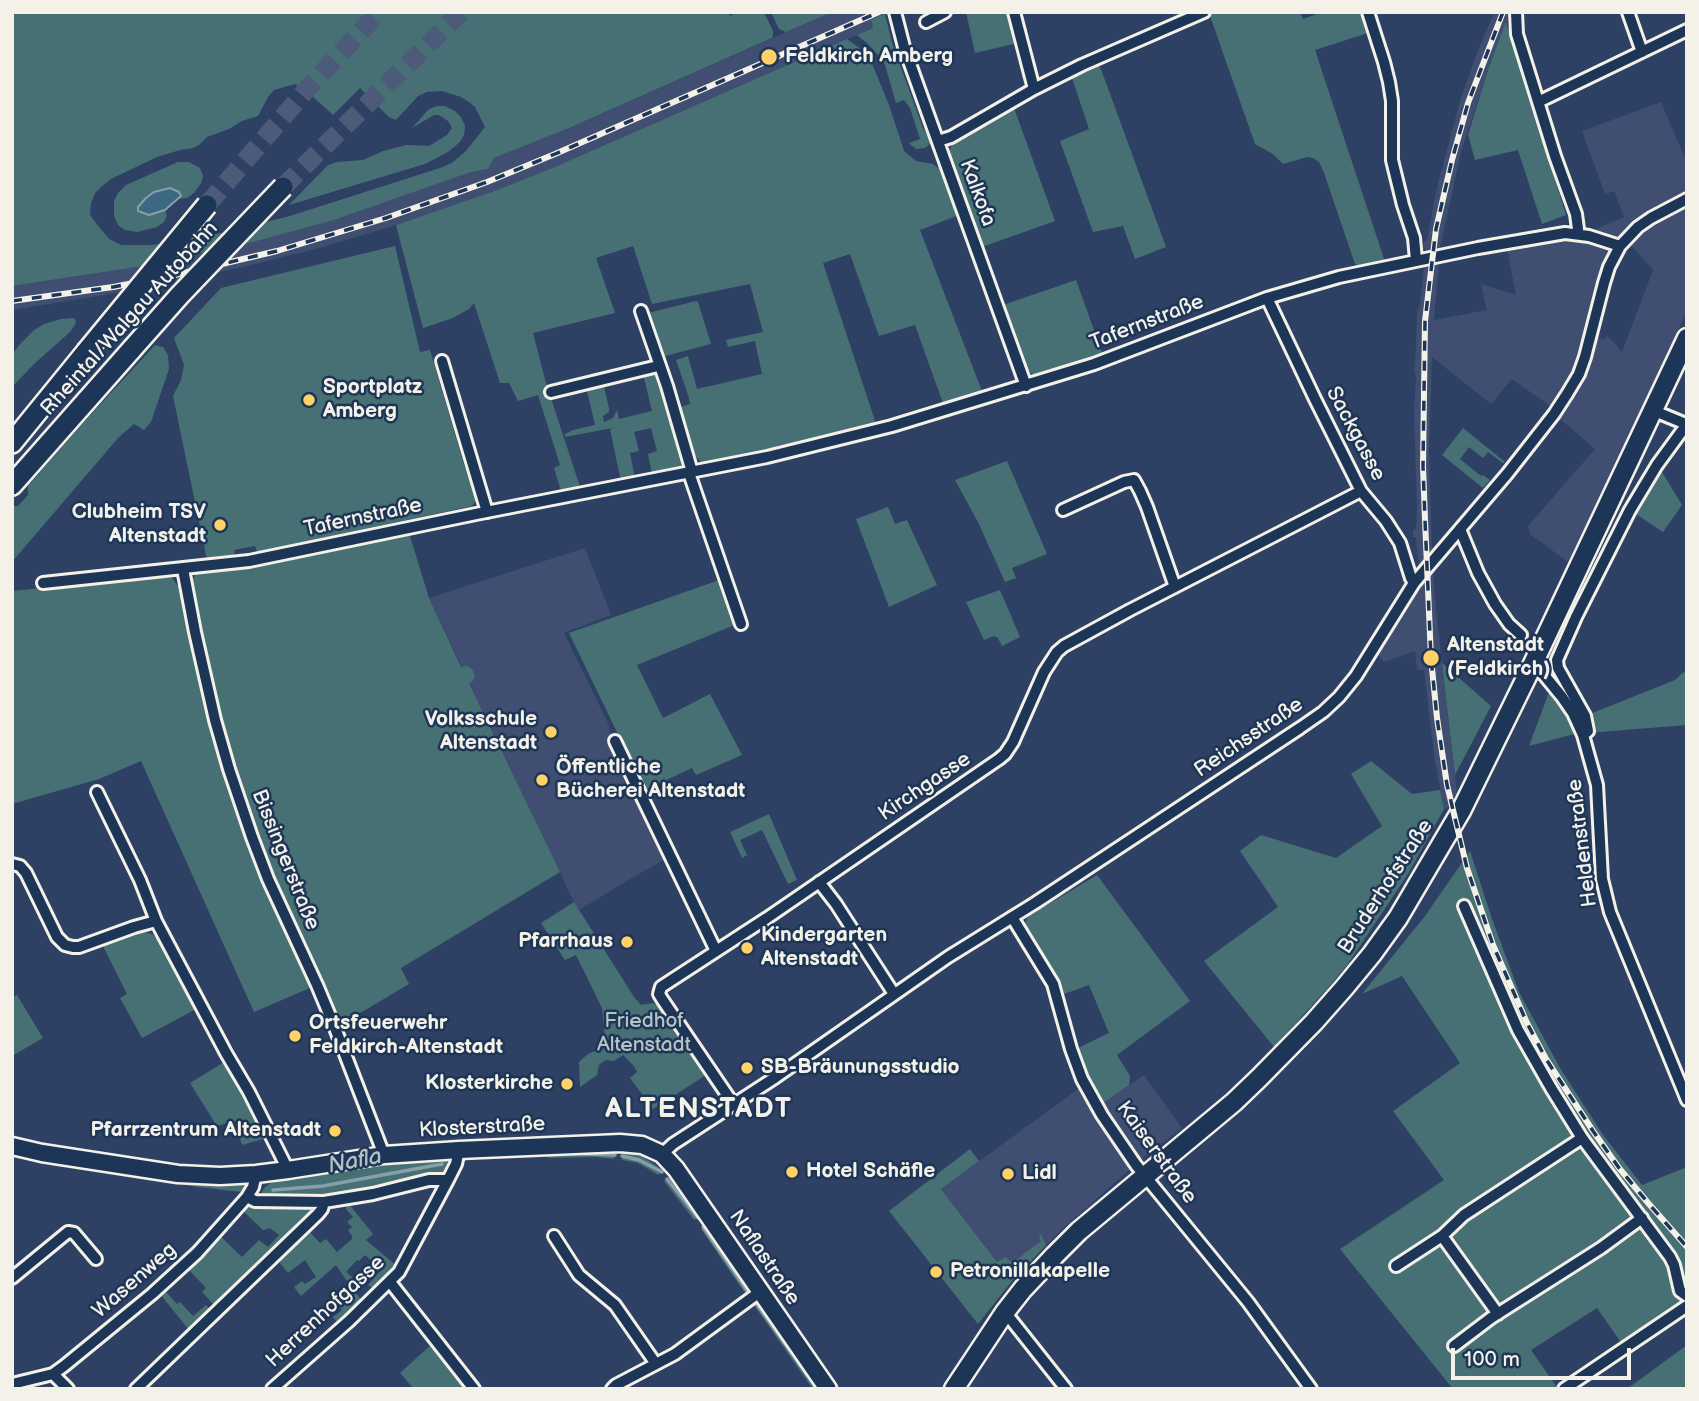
<!DOCTYPE html>
<html>
<head>
<meta charset="utf-8">
<style>
	body { margin:0 }
	#map { position:relative; width:1699px; height:1401px; overflow:hidden; background:#2e4165; font-family:"Balsamiq Sans",sans-serif }
	canvas { display:block }
	.frame { position:absolute; inset:0; border:14px solid #f4f1e8; pointer-events:none }
	.scale { position:absolute; left:1451px; top:1348px; width:180px; height:32px; box-sizing:border-box; border:4px solid #f4f1e8; border-top:0; padding-left:9px; font-size:21px; line-height:24px; white-space:nowrap; color:#f4f1e8; -webkit-text-stroke:5px #1d3557; paint-order:stroke }
</style>
</head>
<body>
<div id="map">
<canvas width="1699" height="1401"></canvas>
<div class="frame"></div>
<div class="scale">100 m</div>
</div>
<script>
const ctx = document.querySelector('canvas').getContext('2d');
ctx.lineJoin = 'round';
function fill(path, color) { ctx.fillStyle = color; ctx.fill(path, 'evenodd'); }
const toPath = rows => new Path2D(rows.map(r => 'M' + r).join(''));
function strokePath(path, color, width, dash) { ctx.strokeStyle = color; ctx.lineWidth = width; ctx.lineCap = dash ? 'butt' : 'round'; ctx.setLineDash(dash || []); ctx.stroke(path); }
function label(font, color, halo, rows, align = 'center') {
  ctx.font = font + ' "Balsamiq Sans",sans-serif'; ctx.lineWidth = 5; ctx.setLineDash([]); ctx.textBaseline = 'middle'; ctx.strokeStyle = halo; ctx.fillStyle = color; for (const [text, x, y, turn = 0] of rows) {
    ctx.save(); ctx.translate(x, y); ctx.rotate((+turn || 0) * Math.PI / 180); ctx.textAlign = isNaN(turn) ? turn : align; if (halo) ctx.strokeText(text, 0, 0); ctx.fillText(text, 0, 0); ctx.restore();
  }
}
fill(toPath([
	[832,12,895,12,871,20,873,28,557,166,497,190,396,225,323,247,239,268,117,293,12,310,12,286,137,267,253,242,334,220,471,172,488,169,494,158,569,128],
	[1494,12,1511,12,1489,67,1461,152,1440,248,1434,320,1487,310,1481,284,1516,295,1507,248,1557,239,1574,238,1624,217,1614,191,1605,194,1582,131,1661,102,1687,163,1687,311,1568,562,1530,534,1528,526,1595,449,1554,414,1556,410,1512,379,1491,404,1432,357,1429,454,1432,551,1435,601,1458,803,1444,809,1435,762,1424,670,1417,670,1415,651,1384,662,1374,649,1420,576,1416,537,1413,537,1413,529,1416,529,1417,507,1414,415,1416,377,1414,371,1416,350,1417,312,1420,304,1426,249,1423,248,1424,241,1427,241,1437,187,1460,101,1474,61],
	[1632,246,1653,270,1622,352,1607,335,1604,339,1586,337,1611,255],
	[585,548,611,615,564,633,608,723,612,742,666,859,635,876,579,910,574,902,429,598],
	[1144,1075,1182,1128,1143,1158,1061,1230,1012,1281,941,1189,1085,1084,1098,1106]
]), '#3f4e71');
fill(toPath([
	[12,12,728,12,730,16,738,12,764,12,773,31,773,35,772,38,569,128,494,158,488,169,471,172,334,220,253,242,137,267,12,286],
	[295,84,309,93,333,115,360,88,389,117,396,120,418,96,427,92,442,91,461,97,469,102,475,107,485,127,465,152,453,162,443,167,290,216,222,233,153,245,121,245,109,239,99,227,90,215,91,203,95,193,101,187,111,179,157,157,180,150,193,148,199,145,207,137,229,129,242,121,258,116,268,97,274,90],
	[771,12,832,12,786,32,779,29],
	[966,12,1010,12,1018,43,975,53],
	[1212,12,1300,12,1303,19,1323,12,1362,12,1368,33,1315,50,1385,262,1359,266,1355,264,1323,170,1319,162,1313,158,1307,157,1283,164,1273,154,1255,144,1209,13],
	[885,14,892,43,923,128,931,141,930,144,925,148,916,149,911,145,909,143,920,139,910,108,904,100,896,103,885,65,881,58,868,44,857,35,873,28,871,20],
	[1506,22,1566,215,1542,224,1518,150,1475,160,1468,135,1489,67],
	[847,39,868,54,889,105,904,151,916,161,933,164,942,171,959,215,920,230,983,394,944,406,915,325,879,336,850,254,823,263,876,424,780,449,707,463,701,462,693,454,686,441,678,408,690,404,688,395,676,360,688,356,697,389,762,374,755,341,728,347,726,340,763,332,750,284,652,304,633,246,596,258,615,313,533,333,546,383,581,490,561,491,554,468,560,465,538,395,518,401,509,383,500,383,474,303,469,309,453,318,423,328,396,225,497,190,557,166],
	[1096,63,1099,65,1102,72,1166,247,1135,259,1123,226,1093,232,1060,141,1089,129,1071,75],
	[437,106,445,106,455,111,461,117,465,126,464,135,460,142,448,152,425,164,289,205,328,165,337,162,363,160,383,151,406,145,429,146,447,135,452,128,448,121,439,115,434,115,412,128,429,109],
	[1014,108,1055,221,982,247,948,154,952,144,959,139],
	[178,162,189,162,200,168,203,176,201,183,194,193,187,198,179,199,181,196,157,214,165,210,167,216,164,222,157,227,137,232,125,230,118,225,114,216,114,201,118,193,126,185],
	[395,246,420,352,430,350,464,465,473,484,477,497,475,502,472,506,257,552,255,546,234,550,235,558,217,556,207,560,173,396,181,380,184,365,174,338,221,288],
	[1076,280,1103,355,1061,370,1038,376,1032,374,1028,370,1024,364,1003,305],
	[696,301,698,302,711,344,661,357,647,316,648,313],
	[73,318,76,320,75,325,70,332,35,363,12,387,12,355,20,344,34,330,44,324,61,319],
	[155,345,163,347,168,355,169,369,151,422,144,430,134,424,118,438,12,562,12,506,18,506,28,495,28,486,85,421],
	[652,373,659,379,682,468,652,474,648,454,657,451,651,428,634,432,639,451,630,453,635,478,621,482,610,429,623,426,565,437,565,434,573,430,595,425,586,387,603,382,609,408,609,412,603,416,604,422,613,418,617,410,619,419,652,411,643,374],
	[1463,428,1505,462,1503,463,1488,452,1483,458,1469,447,1460,459,1481,476,1483,475,1490,480,1483,488,1442,455],
	[1007,461,1047,554,1012,568,1016,578,1005,582,978,522,955,480],
	[1662,472,1682,505,1663,532,1636,514],
	[888,507,895,524,907,520,937,585,889,607,856,519],
	[409,533,429,598,461,667,467,666,472,669,475,675,473,681,469,683,560,872,401,968,409,984,340,1025,278,887,256,834,220,719,207,663,191,584,195,575,199,572,250,567,290,560],
	[162,576,172,578,181,590,211,720,266,884,312,987,254,1012,141,761,99,779,12,804,12,591],
	[722,579,737,624,637,665,663,718,710,694,742,755,696,775,692,768,645,790,569,633],
	[1000,590,1020,637,1002,646,998,638,994,636,984,640,966,602],
	[1442,663,1491,706,1455,775],
	[1558,668,1585,716,1675,680,1687,669,1687,725,1574,734,1529,746],
	[1371,761,1412,794,1440,790,1444,809,1408,874,1348,964,1327,989,1274,1047,1204,961,1278,907,1240,851,1261,835,1336,858,1382,826,1351,774],
	[769,814,797,880,788,884,762,830,740,840,747,855,742,858,730,832],
	[1470,851,1492,919,1519,992,1560,1068,1603,1135,1642,1185,1687,1167,1687,1304,1625,1348,1597,1308,1531,1350,1558,1389,1453,1389,1340,1249,1444,1180,1393,1111,1460,1063,1402,976,1362,994,1425,916],
	[1097,875,1190,1001,1117,1055,1130,1076,1129,1085,1103,1103,1092,1084,1078,1048,1109,1033,1089,985,1064,994,1062,987,1025,928,1026,920,1029,916],
	[574,902,634,997,641,1005,653,1003,662,1008,706,1075,653,1109,630,1078,637,1072,634,1066,623,1055,614,1061,606,1060,599,1065,597,1075,580,1087,579,1062,588,1054,606,1046,602,1008,576,955,565,960,541,923],
	[136,932,144,932,152,934,163,943,198,1008,142,1038,120,998,127,994,102,944],
	[17,995,43,1038,12,1056,12,998],
	[226,1061,239,1083,266,1138,242,1145,235,1121,217,1126,190,1083],
	[590,1149,616,1151,614,1159,596,1157,548,1158,547,1150],
	[970,1149,979,1161,941,1189,997,1262,1006,1257,1012,1263,1041,1241,1039,1237,1041,1234,1046,1245,1012,1281,978,1324,889,1211],
	[623,1152,642,1156,664,1171,658,1175,638,1163,622,1160],
	[447,1157,448,1167,443,1175,345,1197,262,1198,260,1195,265,1187,271,1183,278,1182,278,1178,385,1161],
	[86,1168,242,1181,248,1186,246,1192,242,1192,198,1187],
	[670,1177,701,1216,694,1220,664,1181],
	[348,1203,373,1234,366,1240,397,1266,375,1290,368,1285,381,1270,365,1255,359,1261,357,1260,346,1272,362,1286,356,1293,363,1302,339,1324,333,1317,342,1310,332,1297,349,1284,336,1265,301,1296,294,1287,302,1281,305,1284,316,1277,305,1260,288,1273,277,1259,307,1229,320,1243,326,1239,337,1252,352,1239,352,1236,348,1230,352,1227,347,1222,353,1217,346,1209],
	[308,1205,313,1207,315,1210,313,1213,189,1330,160,1294,166,1292,177,1304,180,1302,193,1316,206,1305,209,1308,213,1304,202,1292,206,1288,189,1270,218,1234,242,1257,259,1240,268,1247,279,1235,270,1228,263,1230,242,1210,249,1206],
	[708,1225,752,1289,745,1293,701,1229],
	[760,1301,819,1384,812,1388,754,1305],
	[433,1343,461,1379,462,1389,414,1389,400,1373],
	[1687,1345,1687,1389,1627,1389]
]), '#477075');
const water = toPath([
	[170,188,179,192,181,196,165,210,149,215,138,211,138,207,146,198,154,192,170,188]
]);
fill(water, '#3c6883');
strokePath(water, '#869fab', 2);
strokePath(toPath([
	[563,1153,615,1155],
	[622,1156,639,1160,662,1172],
	[667,1179,698,1218],
	[273,1190,323,1186,442,1164],
	[703,1227,748,1292],
	[756,1303,815,1386]
]), '#869fab', 3.5);
strokePath(toPath([
	[283,187,461,12],
	[207,205,308,88,379,12]
]), '#4c5b79', 19, [19, 10]);
const street = toPath([
	[895,12,904,47,933,128,1026,386],
	[1014,12,1034,89],
	[1368,12,1384,62,1389,82,1392,101,1392,160,1403,205,1414,238,1416,260],
	[1516,12,1517,34,1555,156,1576,214,1578,229,1577,234],
	[1628,12,1642,52],
	[926,22,945,12],
	[1538,102,1687,30],
	[938,141,951,137,1034,89,1082,65,1204,12],
	[1267,298,1315,399,1361,491,1386,521,1400,543,1411,578,1414,583],
	[641,311,667,386,692,472],
	[442,361,487,512],
	[551,392,658,366],
	[1652,410,1686,424],
	[689,473,741,624],
	[1063,510,1124,482,1134,480,1140,491,1147,507,1175,587],
	[1460,529,1478,573,1495,604,1509,624,1521,635],
	[183,569,195,632,215,720,229,769,252,837,268,879,317,985,335,1028,384,1155],
	[43,583,249,561,476,514,767,457,892,426,1094,364,1267,298,1339,277,1478,248,1565,233,1589,236,1620,246],
	[1532,666,1544,675,1562,697,1573,713,1583,735,1597,785,1602,879,1610,912,1687,1100],
	[1583,735,1588,731,1585,716,1558,668,1557,660,1576,617,1630,510,1657,465,1687,424],
	[615,741,716,951],
	[97,792,140,880,156,921,226,1053,249,1092,288,1170],
	[12,864,20,866,26,873,57,937,65,945,73,947,79,947,134,927,156,921],
	[819,882,836,904,894,994],
	[1464,906,1518,1030,1551,1088,1582,1138,1670,1257,1674,1265,1680,1291,1687,1296],
	[1012,917,1053,984,1071,1049,1082,1079,1102,1115,1136,1165,1248,1302,1311,1389],
	[734,1105,662,999,659,994,661,987,767,918,999,759,1005,754,1013,742,1044,672,1057,652,1064,646,1130,610,1361,491],
	[662,1154,673,1144,776,1077,948,957,1035,903,1300,728,1323,712,1339,697,1356,676,1414,583,1507,474,1554,414,1567,394,1579,374,1585,357,1604,283,1609,267,1620,246,1638,227,1651,218,1687,199],
	[247,1197,255,1201,324,1202,373,1194,429,1180,448,1180],
	[554,1236,579,1275,615,1305,656,1364],
	[1442,1236,1498,1314],
	[1396,1266,1442,1236,1464,1215,1582,1138],
	[12,1278,68,1232,74,1233,96,1259],
	[390,1282,474,1389],
	[1005,1312,1066,1389],
	[1454,1346,1491,1318,1601,1248,1642,1218],
	[53,1374,68,1389],
	[12,1384,53,1374,64,1366,152,1294,197,1253,247,1197,253,1187,256,1174],
	[136,1389,318,1214,322,1209,324,1202],
	[272,1389,349,1321,399,1272,448,1180,456,1164,459,1150],
	[612,1389,616,1385,675,1354,761,1291],
	[1564,1389,1687,1306]
]);
const secondary = toPath([
	[12,1146,42,1153,178,1174,220,1176,256,1174,288,1170,384,1155,459,1150,620,1143,642,1145,662,1154,676,1169,828,1389]
]);
const primary = toPath([
	[954,1389,1005,1312,1023,1289,1055,1255,1079,1231,1234,1102,1259,1078,1314,1022,1344,988,1372,954,1398,918,1461,811,1532,666,1687,338]
]);
const highway = toPath([
	[12,443,86,352],
	[12,485,132,349]
]);
strokePath(street, '#f4f1e8', 16);
strokePath(secondary, '#f4f1e8', 21);
strokePath(primary, '#f4f1e8', 23);
strokePath(highway, '#f4f1e8', 24);
strokePath(street, '#1d3557', 10);
strokePath(secondary, '#1d3557', 16);
strokePath(primary, '#1d3557', 18);
strokePath(highway, '#1d3557', 19);
const rail = toPath([
	[1503,12,1468,103,1452,160,1436,229,1425,321,1423,466,1425,520,1431,658,1437,718,1447,785,1467,868,1493,945,1527,1023,1546,1059,1593,1131,1619,1168,1649,1204,1687,1247],
	[12,301,113,287,175,275,277,251,386,218,487,182,555,154,879,12]
]);
strokePath(rail, '#f4f1e8', 6);
strokePath(rail, '#1d3557', 3.5, [10]);
const highwayBridge = toPath([
	[132,349,179,296,283,187],
	[86,352,207,205]
]);
strokePath(highwayBridge, '#f4f1e8', 24, []);
strokePath(highwayBridge, '#1d3557', 19);
for (const [x, y, r, color] of [
	[769,57,9,"#ffd166"],
	[309,400,7,"#ffd166"],
	[220,525,7,"#ffd166"],
	[1431,658,9,"#ffd166"],
	[551,732,7,"#ffd166"],
	[542,780,7,"#ffd166"],
	[627,942,7,"#ffd166"],
	[747,948,7,"#ffd166"],
	[295,1036,7,"#ffd166"],
	[747,1068,7,"#ffd166"],
	[567,1084,7,"#ffd166"],
	[335,1131,7,"#ffd166"],
	[792,1172,7,"#ffd166"],
	[1008,1174,7,"#ffd166"],
	[936,1272,7,"#ffd166"]
]) { const dot = new Path2D(); dot.arc(x, y, r, 0, 2 * Math.PI); ctx.fillStyle = color; ctx.fill(dot); strokePath(dot, '#1d3557', 2.5); }
label('bold 21px', '#f4f1e8', '#1d3557', [
	["Feldkirch Amberg",785,57],
	["Sportplatz",323,388],
	["Amberg",323,412],
	["Clubheim TSV",206,513,"right"],
	["Altenstadt",206,537,"right"],
	["Altenstadt",1447,646],
	["(Feldkirch)",1447,670],
	["Volksschule",537,720,"right"],
	["Altenstadt",537,744,"right"],
	["Öffentliche",556,768],
	["Bücherei Altenstadt",556,792],
	["Kindergarten",761,936],
	["Altenstadt",761,960],
	["Pfarrhaus",613,942,"right"],
	["Ortsfeuerwehr",309,1024],
	["Feldkirch-Altenstadt",309,1048],
	["SB-Bräunungsstudio",761,1068],
	["Klosterkirche",553,1084,"right"],
	["Pfarrzentrum Altenstadt",321,1131,"right"],
	["Hotel Schäfle",806,1172],
	["Lidl",1022,1174],
	["Petronillakapelle",950,1272]
], 'left');
label('21px', '#f4f1e8', '#1d3557', [
	["Kalkofa",977,193,70],
	["Rheintal/Walgau Autobahn",130,319,-48],
	["Tafernstraße",1147,323,-21],
	["Sackgasse",1355,434,62],
	["Tafernstraße",363,518,-12],
	["Reichsstraße",1249,738,-34],
	["Kirchgasse",925,787,-34],
	["Heldenstraße",1583,843,-97],
	["Bissingerstraße",285,860,68],
	["Bruderhofstraße",1386,887,-57],
	["Klosterstraße",482,1128,-3],
	["Kaiserstraße",1156,1153,54],
	["Naflastraße",764,1258,56],
	["Wasenweg",135,1281,-41],
	["Herrenhofgasse",326,1312,-43]
]);
label('21px', '#b7c4c0', '#1d3557', [
	["Friedhof",644,1022],
	["Altenstadt",644,1046]
]);
label('italic 23px', '#b4c1c5', '#1d3557', [
	["Nafla",355,1162,-11]
]);
ctx.letterSpacing = '2px';
label('bold 28px', '#f4f1e8', '#1d3557', [
	["ALTENSTADT",699,1110]
]);
ctx.letterSpacing = '0px';
</script>
</body>
</html>
